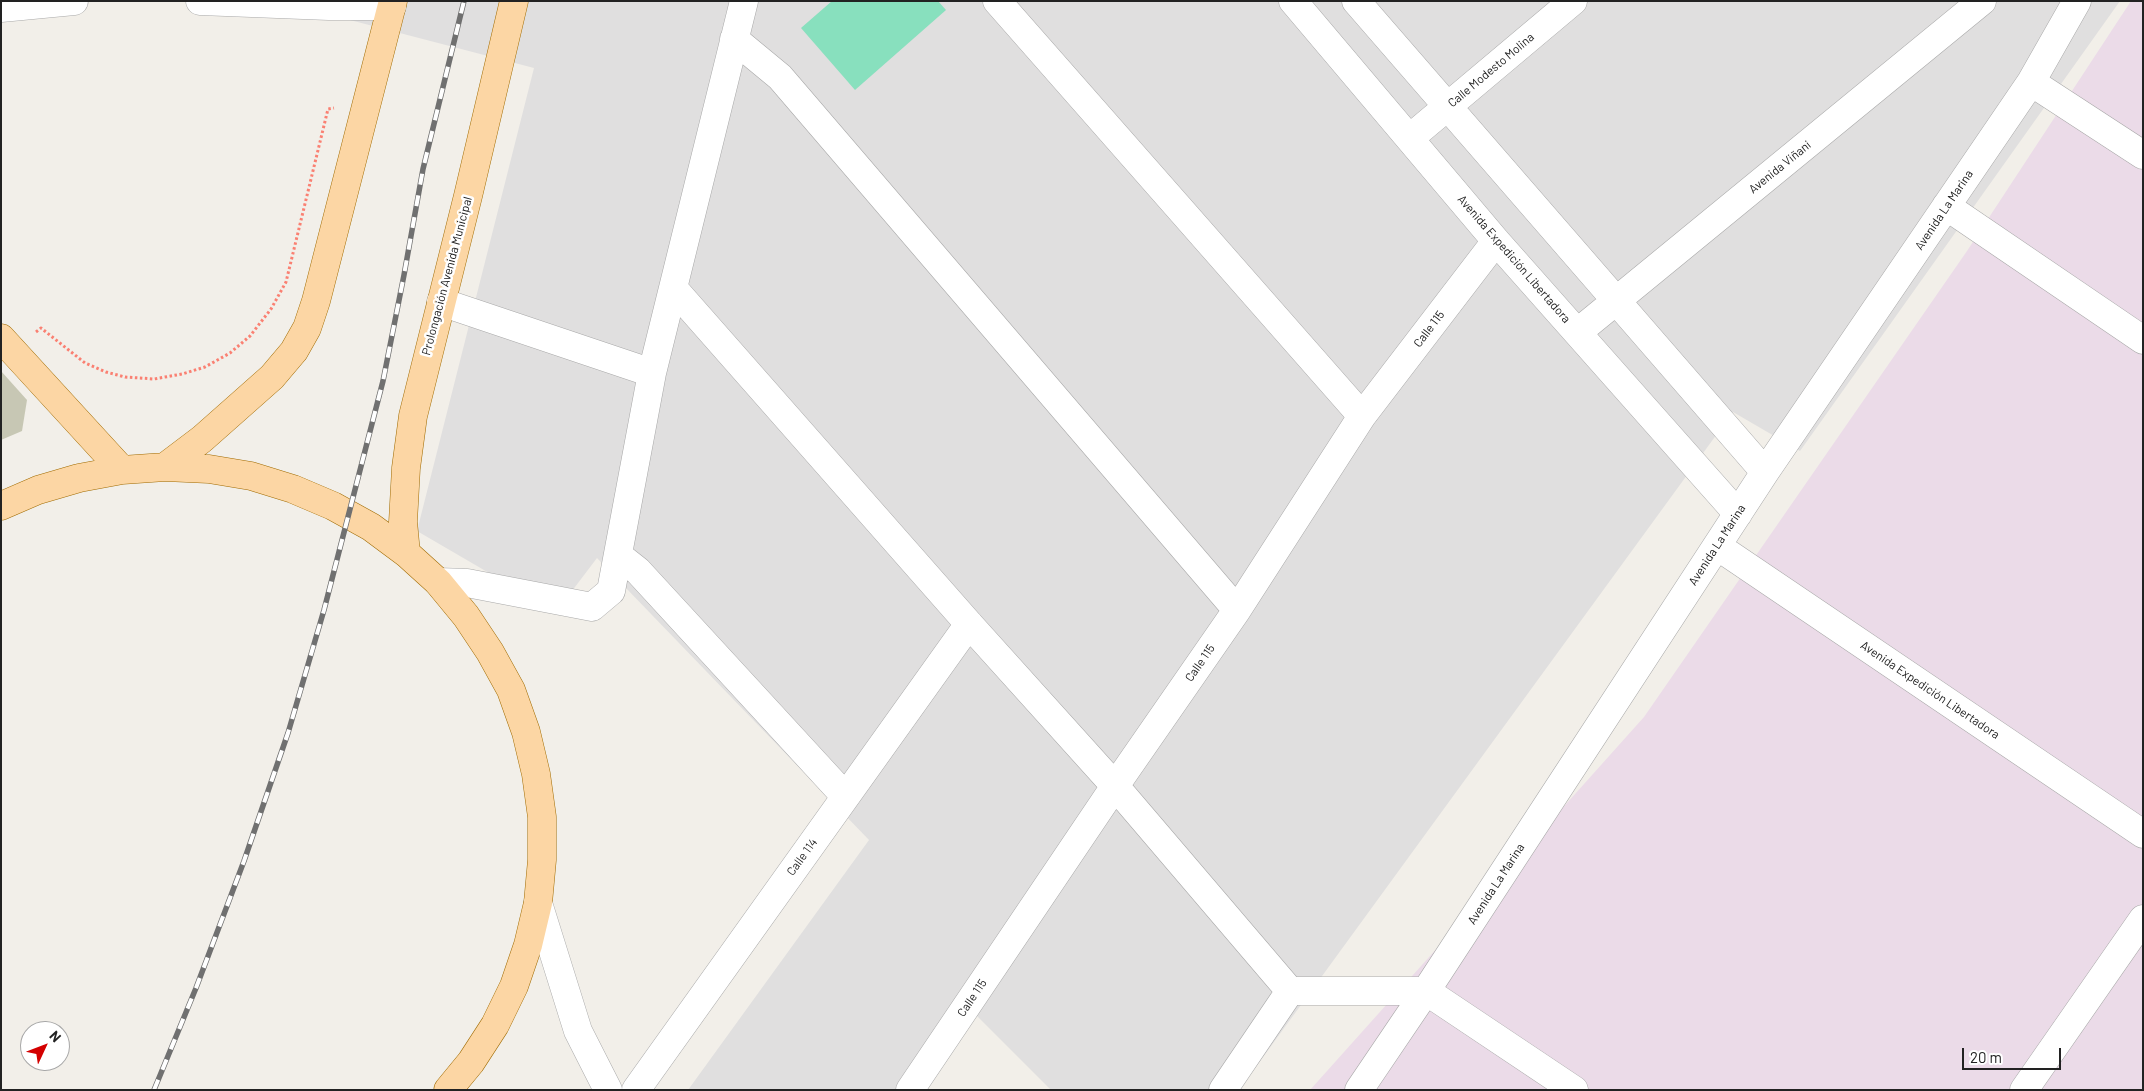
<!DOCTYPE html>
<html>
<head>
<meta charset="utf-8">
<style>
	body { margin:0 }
	#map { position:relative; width:2144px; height:1091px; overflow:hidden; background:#f2efe9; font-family:Barlow,sans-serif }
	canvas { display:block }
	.frame { position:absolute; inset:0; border:2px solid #222; pointer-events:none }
	.north { position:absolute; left:20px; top:1021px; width:50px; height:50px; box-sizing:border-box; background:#fff; border:1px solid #a7a7a7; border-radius:50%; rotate:47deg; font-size:14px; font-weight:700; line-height:20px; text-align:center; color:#222 }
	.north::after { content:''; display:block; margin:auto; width:18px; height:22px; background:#d40000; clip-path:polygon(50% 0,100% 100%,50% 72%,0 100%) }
	.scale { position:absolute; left:1962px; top:1048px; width:99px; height:22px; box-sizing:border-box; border:2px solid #222; border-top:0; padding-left:6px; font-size:15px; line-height:18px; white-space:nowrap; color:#222; -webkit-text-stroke:4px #fff; paint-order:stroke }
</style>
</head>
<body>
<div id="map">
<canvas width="2144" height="1091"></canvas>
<div class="frame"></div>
<div class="north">N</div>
<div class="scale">20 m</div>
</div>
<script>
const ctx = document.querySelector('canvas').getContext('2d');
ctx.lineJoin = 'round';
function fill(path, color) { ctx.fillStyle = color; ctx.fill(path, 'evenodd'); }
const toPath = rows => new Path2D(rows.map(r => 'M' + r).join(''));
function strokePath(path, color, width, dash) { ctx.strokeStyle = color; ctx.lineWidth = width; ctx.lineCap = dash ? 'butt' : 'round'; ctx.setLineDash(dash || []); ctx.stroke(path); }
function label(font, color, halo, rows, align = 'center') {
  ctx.font = font + ' Barlow,sans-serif'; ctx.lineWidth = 5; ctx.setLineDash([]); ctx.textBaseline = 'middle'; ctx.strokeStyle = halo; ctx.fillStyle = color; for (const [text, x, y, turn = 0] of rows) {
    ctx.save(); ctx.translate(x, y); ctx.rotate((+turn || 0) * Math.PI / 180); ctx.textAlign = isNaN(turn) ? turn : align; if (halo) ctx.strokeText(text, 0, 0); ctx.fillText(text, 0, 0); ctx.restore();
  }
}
fill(toPath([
	[277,1,2120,1,1800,451,1733,412,1239,1090,1051,1090,965,1004,906,1090,688,1090,869,840,597,558,556,612,417,531,534,68]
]), '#e0dfdf');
fill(toPath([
	[2131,1,2143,1,2143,1090,1310,1090,1644,717,1967,251]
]), '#ebdbe8');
fill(toPath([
	[1,371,27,400,22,431,1,440]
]), '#c7c7b4');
fill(toPath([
	[832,1,938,1,946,10,855,90,801,28]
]), '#88e0be');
const minor = toPath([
	[200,1,329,6,392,6],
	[997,1,1362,416],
	[1293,1,1496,241,1738,514],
	[1356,1,1765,472],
	[1,8,74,1],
	[734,39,780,77,1237,610],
	[2031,82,2143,155],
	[1410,138,1573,1],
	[1946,206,2143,340],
	[674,289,969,624,1115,786,1290,991,1426,991,1574,1090],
	[441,302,652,373],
	[1578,332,1982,1],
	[1717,546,2143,834],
	[619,556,638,571,845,796],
	[438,582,467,583,592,607,611,591,652,373,744,1],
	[538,903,578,1031,608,1090],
	[636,1090,969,624],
	[910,1090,1115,786,1237,610,1362,416,1496,241],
	[1223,1090,1290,991],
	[1359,1090,1426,991,1765,472,2031,82,2077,1],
	[2024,1090,2143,919]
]);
const major = toPath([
	[1,338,122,470],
	[165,467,202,439,272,377,294,351,307,328,316,301,393,1],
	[1,506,38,490,79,478,122,470,165,467,209,469,251,476,293,489,333,506,371,527,406,553,438,582,466,616,490,652,511,690,526,732,536,774,542,817,542,860,538,903,528,945,514,986,495,1025,471,1062,448,1090],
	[406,553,403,522,406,468,413,416,468,196,514,1]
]);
strokePath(minor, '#a9a9a9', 29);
strokePath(major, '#a06b00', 29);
strokePath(toPath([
	[36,332,41,328,85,363,106,372,125,377,154,379,182,374,205,367,230,353,250,336,271,309,286,282,328,109,334,108]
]), '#fa8072', 3, [2.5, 2.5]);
strokePath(minor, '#fff', 28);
strokePath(major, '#fcd6a4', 28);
const rail = toPath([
	[154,1090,196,988,244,861,288,733,324,610,383,381,404,275,423,169,464,1]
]);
strokePath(rail, '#707070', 5.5);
strokePath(rail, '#fff', 4, [11]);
label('12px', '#222', '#fff', [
	["Calle Modesto Molina",1491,70,-40],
	["Avenida Viñani",1780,167,-39],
	["Avenida La Marina",1944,210,-56],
	["Avenida Expedición Libertadora",1514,259,49],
	["Prolongación Avenida Municipal",447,276,-75],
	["Calle 115",1429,329,-53],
	["Avenida La Marina",1717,545,-57],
	["Calle 115",1200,663,-55],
	["Avenida Expedición Libertadora",1930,690,34],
	["Calle 114",802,857,-54],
	["Avenida La Marina",1496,884,-57],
	["Calle 115",972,998,-56]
]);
</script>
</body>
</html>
